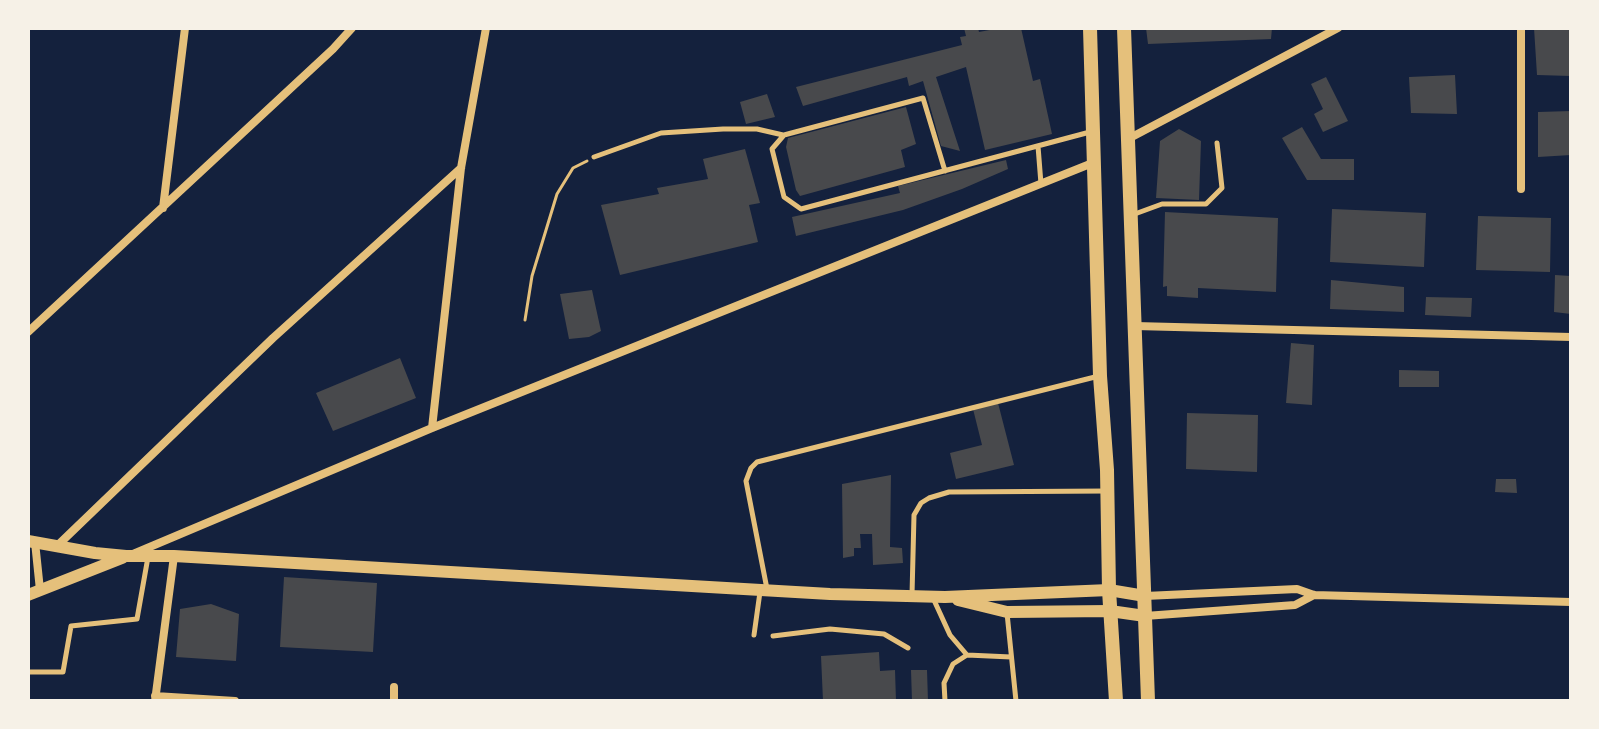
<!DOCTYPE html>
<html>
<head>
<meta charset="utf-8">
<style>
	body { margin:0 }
	#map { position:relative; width:1599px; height:729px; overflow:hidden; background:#14213d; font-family:"Asap Condensed",sans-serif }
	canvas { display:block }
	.frame { position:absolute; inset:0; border:30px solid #f6f1e7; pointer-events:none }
</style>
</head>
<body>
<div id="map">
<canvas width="1599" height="729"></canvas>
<div class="frame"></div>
</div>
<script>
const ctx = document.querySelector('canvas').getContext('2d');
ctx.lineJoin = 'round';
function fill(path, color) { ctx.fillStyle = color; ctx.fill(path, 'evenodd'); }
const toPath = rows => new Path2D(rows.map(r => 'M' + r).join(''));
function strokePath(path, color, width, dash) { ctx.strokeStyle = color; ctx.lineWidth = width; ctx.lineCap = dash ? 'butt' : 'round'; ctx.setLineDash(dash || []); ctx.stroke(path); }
fill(toPath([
	[964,28,978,28,979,32,1000,28,1021,28,1033,81,1040,79,1052,134,985,150,966,67,936,77,960,151,941,146,923,81,909,86,907,77,803,106,796,87,962,45,960,37,966,36],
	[1146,28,1272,28,1271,39,1148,44],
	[1534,28,1571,28,1571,76,1537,75],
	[1455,75,1457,114,1411,113,1409,77],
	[1326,77,1348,121,1323,132,1314,114,1323,109,1311,84],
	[767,94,775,117,746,124,740,102],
	[906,107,916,144,901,150,905,167,800,196,796,190,786,147,788,138],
	[1571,111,1571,155,1538,157,1538,112],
	[1302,127,1321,159,1354,159,1354,180,1307,180,1282,138],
	[1179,129,1201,141,1199,200,1156,198,1160,141],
	[745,149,760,203,749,205,758,242,620,275,601,205,659,194,657,188,708,179,703,159],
	[1006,160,1008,169,962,189,903,210,796,236,792,217,900,193,898,186],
	[1332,209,1426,213,1424,267,1330,262],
	[1165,212,1278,218,1276,292,1198,288,1198,298,1167,296,1167,286,1163,287],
	[1478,216,1551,218,1550,272,1476,270],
	[1555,275,1571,276,1571,314,1554,312],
	[1331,280,1404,287,1404,312,1330,309],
	[592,290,601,331,589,337,569,339,560,294],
	[1426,297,1472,298,1471,317,1425,315],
	[1291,343,1314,345,1312,405,1286,403],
	[400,358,416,398,333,431,316,393],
	[1399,370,1439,371,1439,387,1399,387],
	[998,403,1014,465,956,479,950,453,982,445,973,409],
	[1187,413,1258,415,1257,472,1186,469],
	[891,475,890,547,902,548,903,563,873,565,872,534,860,534,861,548,854,548,854,556,843,558,842,484],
	[1496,479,1516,479,1517,493,1495,492],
	[284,577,377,583,373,652,280,647],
	[211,604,239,614,236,661,176,657,180,609],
	[879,652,880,671,895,670,896,701,823,701,821,656],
	[911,670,927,670,928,701,912,701]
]), '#48494c');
strokePath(toPath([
	[525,320,532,276,557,194,573,168,587,161]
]), '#e5c07b', 3);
strokePath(toPath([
	[1038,146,1041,184],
	[594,157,661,133,723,129,757,129,783,135],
	[945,171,923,98,784,135,772,149,784,197,801,209,1090,132],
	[1132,215,1162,204,1206,204,1222,188,1217,143],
	[767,589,746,481,751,468,757,462,1099,376],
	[912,595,914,515,921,503,929,498,949,492,1107,491],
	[933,598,950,635,967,655],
	[1007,613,1016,701],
	[754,635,760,592],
	[773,636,830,629,884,634,908,648],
	[28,672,63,672,71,626,137,619,148,557],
	[945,701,944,683,953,664,967,655,1011,657]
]), '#e5c07b', 5);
strokePath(toPath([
	[1128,139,1338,28],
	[1521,189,1521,28],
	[163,208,185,28],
	[1135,326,1571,337],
	[28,332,333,49,352,28],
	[432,428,461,168,486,28],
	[35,542,40,590],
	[58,545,273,338,461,168],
	[133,554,432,428,1095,162],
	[1145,596,1297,589,1314,595,1571,602],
	[1145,616,1295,605,1314,595],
	[394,687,394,701],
	[155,696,235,701],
	[155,701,174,556]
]), '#e5c07b', 8);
strokePath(toPath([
	[28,541,95,553,126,556,174,556,830,594,945,597,1109,590,1145,596],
	[28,595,122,558],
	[958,600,1007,612,1110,611,1145,616]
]), '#e5c07b', 12);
strokePath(toPath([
	[1090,28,1100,376,1107,470,1109,590,1116,701],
	[1124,28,1148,701]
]), '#e5c07b', 14);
</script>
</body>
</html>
